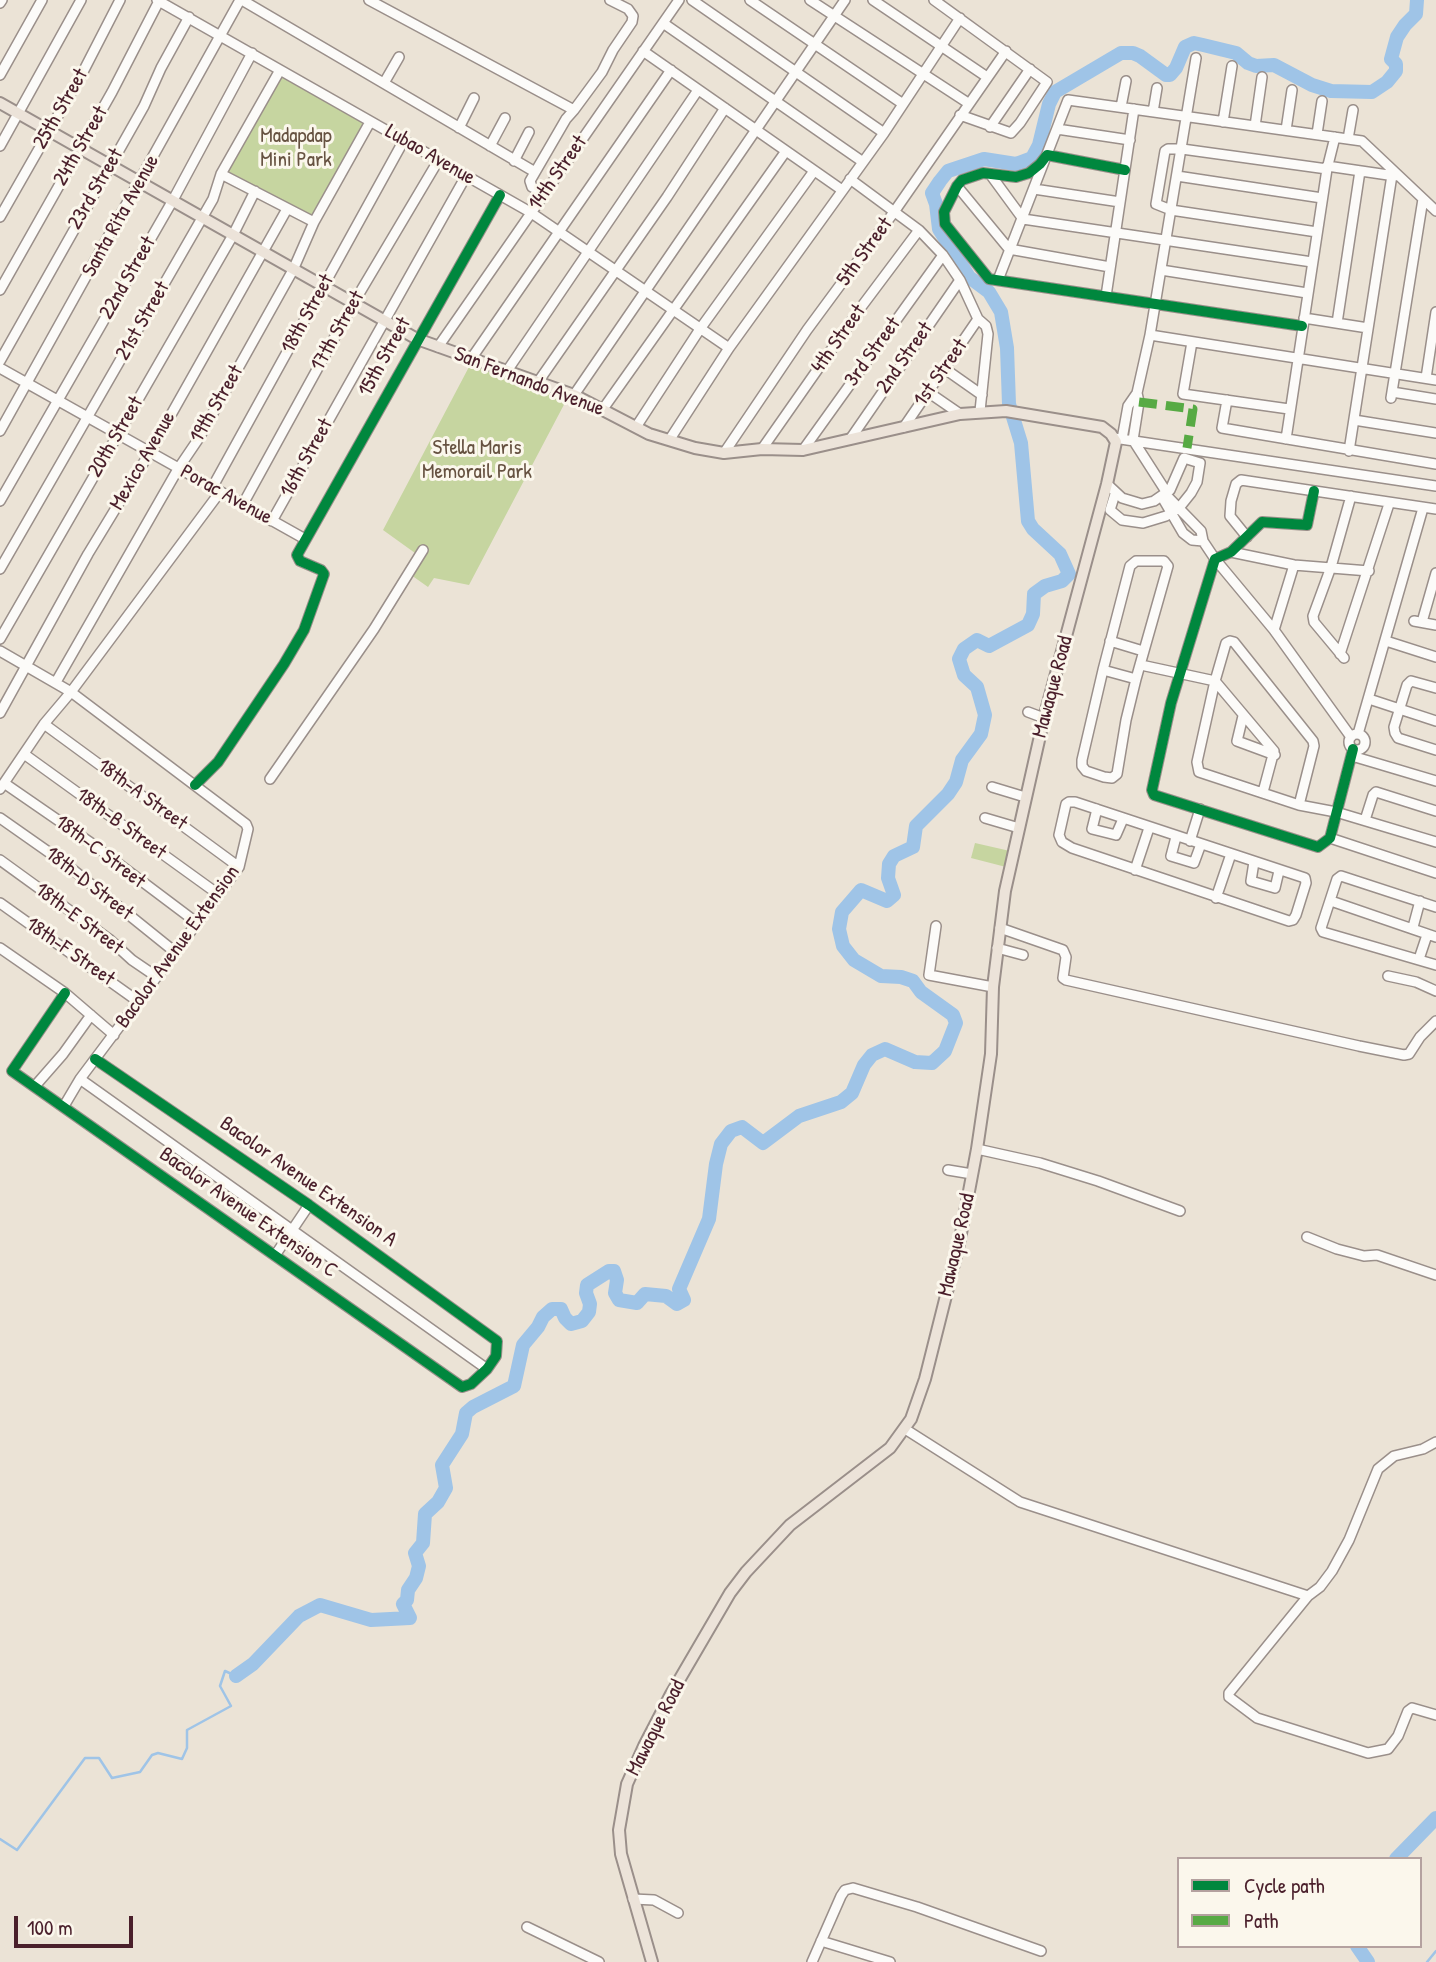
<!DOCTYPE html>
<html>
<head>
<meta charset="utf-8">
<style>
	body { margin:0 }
	#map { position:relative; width:1436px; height:1962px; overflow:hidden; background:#ebe3d6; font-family:"Patrick Hand",sans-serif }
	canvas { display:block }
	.legend { position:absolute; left:1177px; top:1857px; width:245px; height:91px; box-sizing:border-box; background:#fbf7ec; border:2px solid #b4a19f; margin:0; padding:9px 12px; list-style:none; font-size:21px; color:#4a1f2b }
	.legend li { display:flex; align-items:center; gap:14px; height:35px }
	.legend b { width:35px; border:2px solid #b4a19f }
	.scale { position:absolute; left:14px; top:1916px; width:119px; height:32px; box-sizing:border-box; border:4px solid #4a1f2b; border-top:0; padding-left:9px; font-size:21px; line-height:24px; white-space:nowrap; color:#4a1f2b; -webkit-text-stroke:5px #fbf7ec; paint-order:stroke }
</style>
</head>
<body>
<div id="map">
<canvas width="1436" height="1962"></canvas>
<ul class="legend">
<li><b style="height:9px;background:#00873e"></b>Cycle path</li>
<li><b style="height:9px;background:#57aa44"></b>Path</li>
</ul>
<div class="scale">100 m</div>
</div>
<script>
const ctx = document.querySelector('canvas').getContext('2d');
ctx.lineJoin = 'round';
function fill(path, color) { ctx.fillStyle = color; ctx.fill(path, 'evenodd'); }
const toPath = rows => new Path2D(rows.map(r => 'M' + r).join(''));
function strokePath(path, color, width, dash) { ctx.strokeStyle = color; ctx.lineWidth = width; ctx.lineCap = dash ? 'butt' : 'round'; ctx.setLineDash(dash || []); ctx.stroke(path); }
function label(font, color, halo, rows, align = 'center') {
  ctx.font = font + ' "Patrick Hand",sans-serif'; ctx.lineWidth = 6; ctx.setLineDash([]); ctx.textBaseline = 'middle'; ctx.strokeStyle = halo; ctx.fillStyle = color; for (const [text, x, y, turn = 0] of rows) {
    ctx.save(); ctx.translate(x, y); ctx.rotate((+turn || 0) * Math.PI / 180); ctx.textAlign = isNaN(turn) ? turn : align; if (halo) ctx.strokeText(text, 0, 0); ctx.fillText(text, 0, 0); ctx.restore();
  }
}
fill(toPath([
	[280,70,370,122,314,222,221,174],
	[470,365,568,397,469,585,434,578,428,587,404,570,415,553,383,530],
	[975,843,1010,851,1006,867,971,858]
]), '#c6d5a0');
strokePath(toPath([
	[0,1839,17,1850,85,1758,99,1758,112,1778,140,1772,152,1755,158,1753,182,1759,187,1748,187,1730,231,1706,220,1686,225,1671,236,1676],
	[1427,1962,1436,1951]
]), '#9fc4e7', 2.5);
strokePath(toPath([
	[236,1676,253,1664,299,1616,320,1605,371,1620,410,1618,403,1604,407,1600,408,1590,416,1578,419,1566,415,1553,423,1543,425,1514,438,1502,446,1488,442,1465,462,1434,466,1413,473,1407,514,1386,523,1345,538,1327,543,1317,552,1309,561,1309,565,1318,571,1324,582,1321,589,1312,590,1304,586,1293,587,1285,609,1271,614,1271,617,1280,615,1293,619,1300,637,1303,645,1294,666,1296,677,1304,684,1300,679,1289,709,1219,716,1164,721,1144,731,1131,742,1127,763,1143,799,1116,841,1102,852,1093,864,1065,872,1055,885,1049,915,1062,932,1063,945,1051,956,1023,953,1015,921,992,913,981,901,977,881,976,854,960,843,946,839,929,842,912,861,890,887,901,894,895,888,878,889,864,894,856,913,847,916,826,948,794,956,782,962,760,981,734,985,715,977,687,964,675,959,659,964,649,977,640,989,646,1028,625,1033,614,1034,594,1045,586,1062,581,1069,574,1060,554,1033,529,1028,521,1021,443,1009,404,1007,348,1001,312,989,292,969,277,939,229,936,204,932,193,940,181,948,171,984,159,1016,164,1032,158,1039,145,1049,104,1055,92,1121,53,1133,53,1140,56,1166,75,1170,75,1176,68,1185,47,1194,43,1203,45,1236,53,1248,63,1256,66,1274,65,1312,85,1331,91,1372,92,1387,82,1396,71,1396,64,1391,59,1397,37,1405,25,1416,14,1417,0],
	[1396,1859,1436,1818],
	[1357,1946,1368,1962]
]), '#9fc4e7', 14);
const minor = toPath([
	[157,0,530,212,729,348],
	[242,0,535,172],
	[369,0,574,110,566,119,530,181,532,187,544,193],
	[692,0,884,133],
	[750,0,903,104],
	[810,0,968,103],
	[873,0,987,77],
	[934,0,1047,82,1020,123,1011,133,960,115],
	[0,3,2,0],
	[663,23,863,162],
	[643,51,842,190],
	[0,75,42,0],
	[384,83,399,57],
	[1121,107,1126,81],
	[574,110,602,72,613,50,632,22,633,16,628,9,610,0],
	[1153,112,1157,88],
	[1223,122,1232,66],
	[1255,126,1262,77],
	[990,127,1030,69],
	[459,128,474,98],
	[1057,129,1130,140],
	[1286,130,1292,90],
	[1317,134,1322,101],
	[1348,139,1353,110],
	[0,146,81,0],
	[490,146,505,118],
	[514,161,529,132],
	[1327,166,1395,176],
	[1125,170,1047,155,1040,164,1029,173,1016,177,983,173,962,180,957,186,944,212,945,224,989,279,1302,326],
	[221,174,314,222],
	[990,174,1023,219,1312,262],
	[1177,176,1322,198],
	[850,179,919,230,943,255,960,280,978,319,986,326,988,334,980,411],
	[957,186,1009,249,1110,267],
	[1034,189,1120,202],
	[0,217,84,70,120,0],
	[1317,232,1171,210,1156,204,1165,151,1168,149,1182,149,1327,169],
	[1161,270,1307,293],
	[998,280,1068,100,1362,141,1436,211],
	[0,290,112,92,159,1],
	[1106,296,1134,109],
	[1304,318,1368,328],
	[1337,323,1360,171],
	[1150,335,1436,380],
	[1192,342,1183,394,1289,409],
	[438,347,679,0],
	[471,359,671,70],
	[0,361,144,106,161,68,189,17],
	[0,368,305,539],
	[945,369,982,395],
	[507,371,698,90],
	[1426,378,1436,312],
	[538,382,667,197,725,108],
	[928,392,960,414],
	[1392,392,1436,399],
	[574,395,845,0],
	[1391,398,1423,199],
	[1227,400,1222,428,1436,464],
	[603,409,786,151],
	[1354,420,1436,433],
	[636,427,700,329,814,171],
	[904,427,978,319],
	[0,431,240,0],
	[851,438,960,280],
	[1114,438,1436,486],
	[670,439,729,348,884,133,960,18],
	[1122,439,1128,406,1137,393],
	[1286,439,1327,169,1335,137],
	[762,449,862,306,919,230],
	[803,450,943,255],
	[1349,451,1392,175],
	[724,453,807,330,894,212,1006,51],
	[1107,484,1122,498,1142,504,1154,501,1170,490,1184,458,1200,463,1197,482,1191,493,1179,508,1166,516,1143,523,1122,520,1110,510,1115,494],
	[212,488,404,140],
	[1314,491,1307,525,1262,522,1231,552,1215,559,1171,703,1152,790,1154,795,1318,847,1330,838,1353,749],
	[1167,493,1133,440,1139,402,1137,393,1150,335,1196,58],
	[1165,494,1201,531,1203,541,1215,559,1274,630,1351,737],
	[1162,497,1183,533,1192,540,1203,541],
	[0,501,173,200,252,53],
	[243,504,353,304,438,161],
	[272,521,466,176],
	[1247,537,1230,516,1231,501,1236,484,1241,480,1436,509],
	[1231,552,1294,565,1369,571],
	[0,569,213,199,221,174,280,70],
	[1414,621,1436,625],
	[1422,622,1436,573],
	[1274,630,1294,565],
	[0,639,233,235,255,191],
	[1110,641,1143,651],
	[1386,641,1436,657],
	[0,651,71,692,246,824,248,829,239,867,80,1079,64,1106],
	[1340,654,1389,504],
	[1344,658,1314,622,1313,616,1331,567,1351,496],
	[1141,665,1215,681,1274,751,1263,792],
	[1103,670,1136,679,1168,566,1164,561,1136,561,1130,566,1103,670,1082,760,1082,766,1086,771,1104,777,1112,778,1117,774,1126,720,1136,679],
	[56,682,178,469,199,438,293,270,314,222,370,122],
	[1436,688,1411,681,1407,685,1394,727,1395,733,1398,738,1436,750],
	[1369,699,1436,721],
	[1028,712,1044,718],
	[0,713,88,554,150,452,287,209],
	[1243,716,1237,741,1275,755],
	[44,724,239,867],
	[1358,734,1423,508],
	'1349 742a8 8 0 1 1 16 0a8 8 0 1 1-16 0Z',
	[24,754,218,894],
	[1352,756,1436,781],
	[270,779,374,629,423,550],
	[4,783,91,843,196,922],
	[195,785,218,762,284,664,304,630,324,574,321,570,300,561,297,555,500,195],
	[992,787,1025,797],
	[0,789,44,724,71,692,220,492],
	[1069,802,1075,802,1305,878,1306,883,1296,915,1293,920,1289,921,1072,848,1062,842,1059,835,1066,804,1069,802],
	[1299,805,1314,746,1313,741,1234,642,1230,641,1226,643,1215,681,1197,762,1199,772,1299,805,1336,812,1436,842],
	[1097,809,1092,829,1116,835,1123,819],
	[0,818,67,865,175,952],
	[985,818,1019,828],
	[1365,820,1373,795,1376,792,1436,811],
	[1176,837,1171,856,1194,863,1201,844],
	[1330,838,1436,873],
	[1190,841,1200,809],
	[0,860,109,939,132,960,157,977],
	[1254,862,1251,881,1275,888,1279,871],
	[1135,870,1149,828],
	[1216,898,1231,854],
	[1331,901,1436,937],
	[0,903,139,1002],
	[1436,907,1341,876,1337,879,1321,928,1323,932,1436,965],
	[936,926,929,975,993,987],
	[1413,927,1420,901],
	[1000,928,1063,950,1066,957,1063,978,1066,980,1359,1046,1404,1055,1409,1054,1420,1037,1436,1021],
	[0,948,65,993,114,1035],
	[997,948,1023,955],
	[1419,959,1427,935],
	[1388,976,1416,982,1436,991],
	[65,993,12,1071,462,1387,471,1384,487,1369,496,1356,497,1341,309,1205,95,1059],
	[80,1079,487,1369],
	[35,1086,63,1054,91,1015],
	[977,1149,1040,1163,1098,1181,1180,1211],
	[948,1170,972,1174],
	[1307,1237,1337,1249,1364,1256,1377,1255,1436,1275],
	[276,1254,309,1205],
	[905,1429,1020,1502,1308,1596],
	[1436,1442,1423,1449,1394,1456,1378,1469,1349,1540,1332,1571,1320,1587,1308,1596,1229,1693,1229,1697,1257,1718,1368,1753,1388,1749,1398,1736,1408,1711,1412,1708,1436,1715],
	[633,1899,654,1900,678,1913],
	[527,1927,599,1962],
	[821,1941,890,1962],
	[812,1962,841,1896,845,1890,853,1888,917,1907,1041,1951]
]);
const major = toPath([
	[0,103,417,339,574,395,649,434,695,448,724,453,762,449,803,450,960,414,1006,411,1102,427,1111,434,1116,442,1107,484,1044,718,1005,891,993,987,991,1054,977,1149,959,1244,925,1379,911,1419,890,1448,790,1525,746,1572,730,1593,671,1694,644,1746,627,1784,619,1830,621,1854,652,1962]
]);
strokePath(minor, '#9a8f8a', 12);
strokePath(major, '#9a8f8a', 14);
strokePath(minor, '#fcfbf9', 9);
strokePath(major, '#ece3d9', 10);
strokePath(toPath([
	[1139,402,1193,409,1187,448]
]), '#57aa44', 9, [18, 9]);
strokePath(toPath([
	[1125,170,1047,155,1040,164,1029,173,1016,177,983,173,962,180,957,186,944,212,945,224,989,279,1302,326],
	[1314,491,1307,525,1262,522,1231,552,1215,559,1171,703,1152,790,1154,795,1318,847,1330,838,1353,749],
	[195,785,218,762,284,664,304,630,324,574,321,570,300,561,297,555,500,195],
	[65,993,12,1071,462,1387,471,1384,487,1369,496,1356,497,1341,309,1205,95,1059]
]), '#00873e', 10);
label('21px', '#4a1f2b', '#fbf7ec', [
	["25th Street",61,109,-60],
	["24th Street",81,146,-60],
	["Lubao Avenue",430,155,30],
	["14th Street",558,173,-55],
	["23rd Street",96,189,-60],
	["Santa Rita Avenue",121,216,-61],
	["5th Street",865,252,-54],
	["22nd Street",128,278,-60],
	["18th Street",308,314,-61],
	["21st Street",143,321,-60],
	["17th Street",338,331,-61],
	["4th Street",839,339,-55],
	["3rd Street",873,352,-54],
	["15th Street",385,357,-61],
	["2nd Street",905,358,-55],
	["1st Street",941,373,-55],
	["San Fernando Avenue",529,382,21],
	["19th Street",217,404,-60],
	["20th Street",116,437,-60],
	["16th Street",307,458,-61],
	["Mexico Avenue",143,461,-60],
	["Porac Avenue",226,495,29],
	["Mawaque Road",1053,687,-75],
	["18th-A Street",142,795,36],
	["18th-B Street",121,824,36],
	["18th-C Street",100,852,37],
	["18th-D Street",89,884,38],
	["18th-E Street",79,919,37],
	["Bacolor Avenue Extension",178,947,-54],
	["18th-F Street",70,952,35],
	["Bacolor Avenue Extension A",308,1182,35],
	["Bacolor Avenue Extension C",248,1213,35],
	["Mawaque Road",957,1245,-77],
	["Mawaque Road",656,1728,-63]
]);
label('21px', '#665241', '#fbf7ec', [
	["Madapdap",296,136],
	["Mini Park",296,160],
	["Stella Maris",477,448],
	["Memorail Park",477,472]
]);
</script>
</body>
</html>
